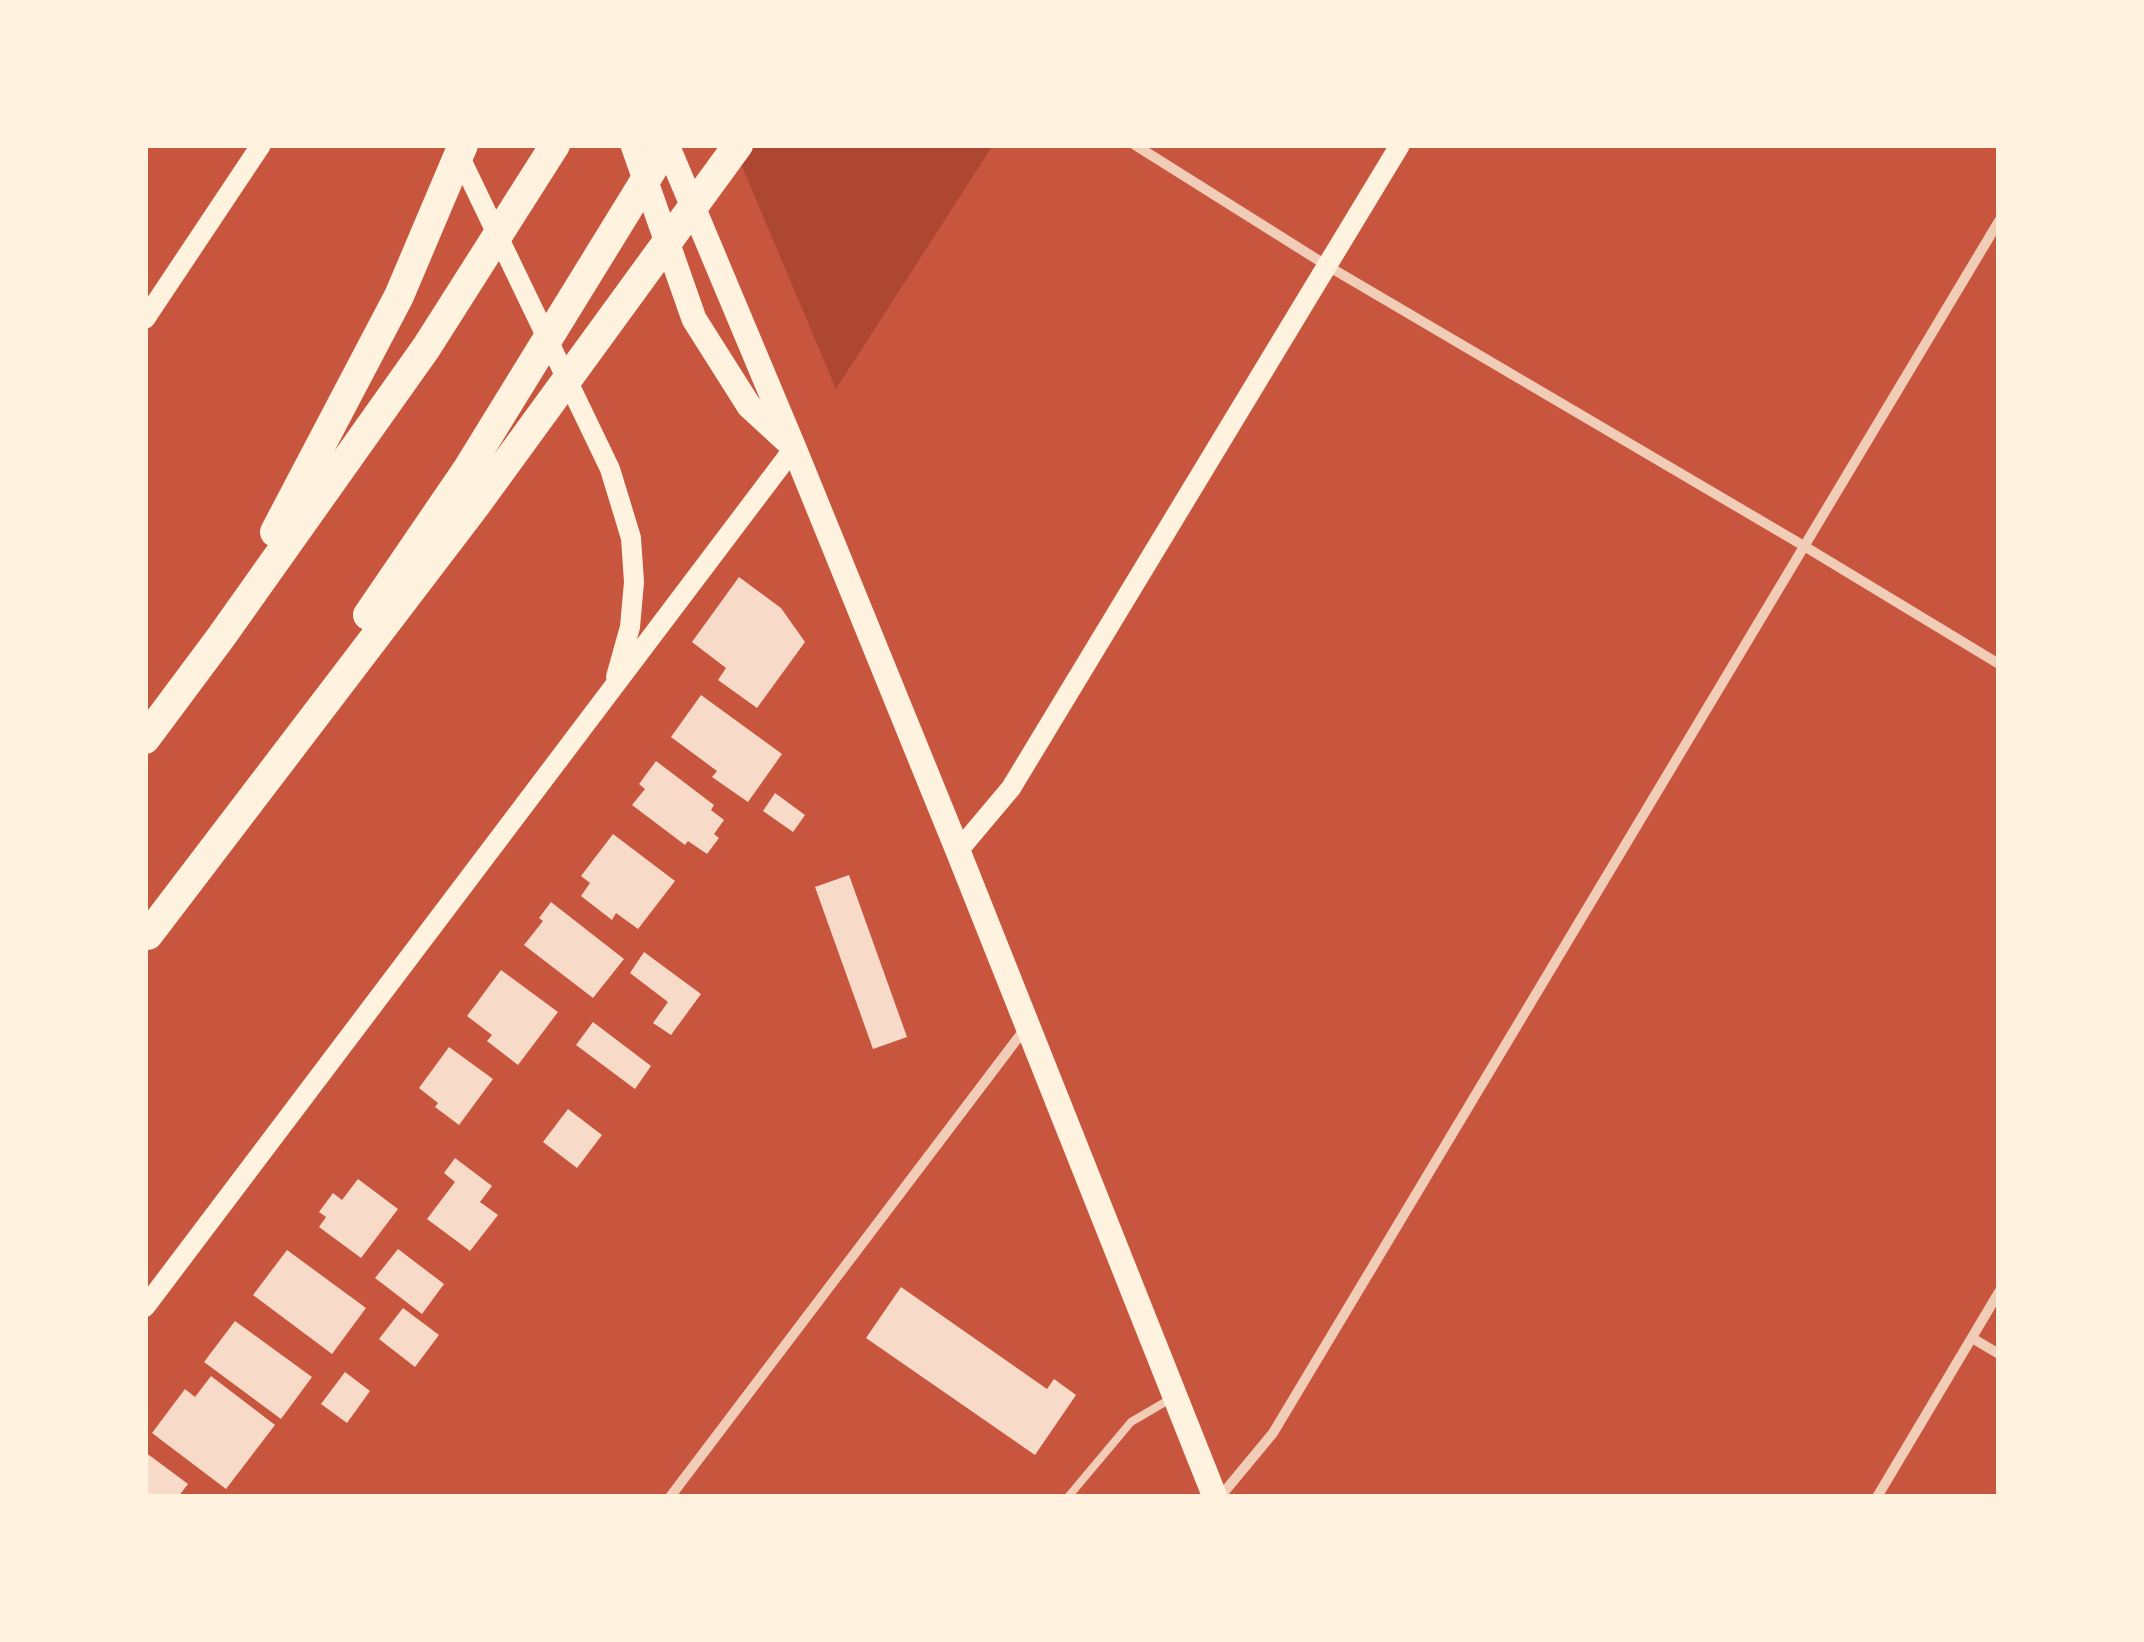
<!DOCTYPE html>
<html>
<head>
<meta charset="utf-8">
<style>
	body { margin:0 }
	#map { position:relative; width:2144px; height:1642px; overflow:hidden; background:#c8553d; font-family:"PT Sans",sans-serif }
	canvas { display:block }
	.frame { position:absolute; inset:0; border:148px solid #fff3e0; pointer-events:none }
</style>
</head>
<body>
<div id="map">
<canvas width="2144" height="1642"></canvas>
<div class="frame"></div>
</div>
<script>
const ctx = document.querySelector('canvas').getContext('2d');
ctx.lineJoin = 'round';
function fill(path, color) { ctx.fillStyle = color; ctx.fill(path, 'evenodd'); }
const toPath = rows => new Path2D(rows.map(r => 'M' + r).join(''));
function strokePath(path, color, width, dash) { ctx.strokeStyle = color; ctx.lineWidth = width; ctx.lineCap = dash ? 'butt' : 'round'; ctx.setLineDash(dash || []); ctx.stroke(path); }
fill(toPath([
	[733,145,993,145,836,389]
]), '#ae4732');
fill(toPath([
	[739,577,781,608,805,642,757,708,718,680,726,668,692,642],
	[701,695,782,754,748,802,712,777,717,771,671,737],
	[656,761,714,805,711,810,724,820,714,834,719,838,707,854,688,841,685,845,632,805,645,789,639,784],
	[775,793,805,815,793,832,763,811],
	[613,834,675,881,638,929,616,913,612,920,581,896,590,883,581,876],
	[849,875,907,1037,873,1049,815,887],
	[551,902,624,959,593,998,524,945,543,921,539,918],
	[644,952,701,994,671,1035,653,1023,668,1002,630,973],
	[501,970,558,1012,518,1065,487,1041,492,1035,467,1016],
	[593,1022,651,1066,635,1089,576,1045],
	[449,1047,493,1079,459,1125,435,1107,438,1103,419,1088],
	[568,1109,602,1135,577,1168,543,1142],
	[455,1158,492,1186,480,1202,498,1215,470,1251,427,1219,455,1182,444,1173],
	[358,1179,398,1209,361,1258,319,1227,326,1217,319,1212,333,1193,342,1200],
	[398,1249,444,1284,422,1314,375,1278],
	[287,1250,366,1308,332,1354,253,1295],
	[901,1287,1047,1389,1054,1379,1076,1395,1035,1455,866,1338],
	[403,1308,439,1335,415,1367,379,1339],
	[235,1321,312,1377,281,1419,204,1362],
	[345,1372,370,1391,347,1423,321,1404],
	[211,1376,275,1425,226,1489,152,1433,185,1389,195,1397],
	[145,1452,188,1484,178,1497,145,1497]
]), '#f7dbc8');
strokePath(toPath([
	[1068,1497,1131,1422,1172,1398]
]), '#f1ccb7', 8);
strokePath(toPath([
	[1135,145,1326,265,1804,546,1999,664],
	[1972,1338,1999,1354],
	[670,1497,1027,1026],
	[1220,1497,1273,1433,1999,221],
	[1877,1497,1999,1292]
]), '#f1ccb7', 10);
strokePath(toPath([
	[457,151,610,469,631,538,634,582,630,627,616,677],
	[145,319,261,145],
	[958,851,1011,788,1400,145],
	[145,1307,794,448]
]), '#fff3e0', 20);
strokePath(toPath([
	[633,145,694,319,749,406,787,441],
	[667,145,794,448,958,851,1215,1497]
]), '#fff3e0', 25);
strokePath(toPath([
	[275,532,399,296,463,145],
	[368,615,467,470,667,145],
	[145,739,221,637,426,348,555,145],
	[148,935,475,506,738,145]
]), '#fff3e0', 30);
</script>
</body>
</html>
